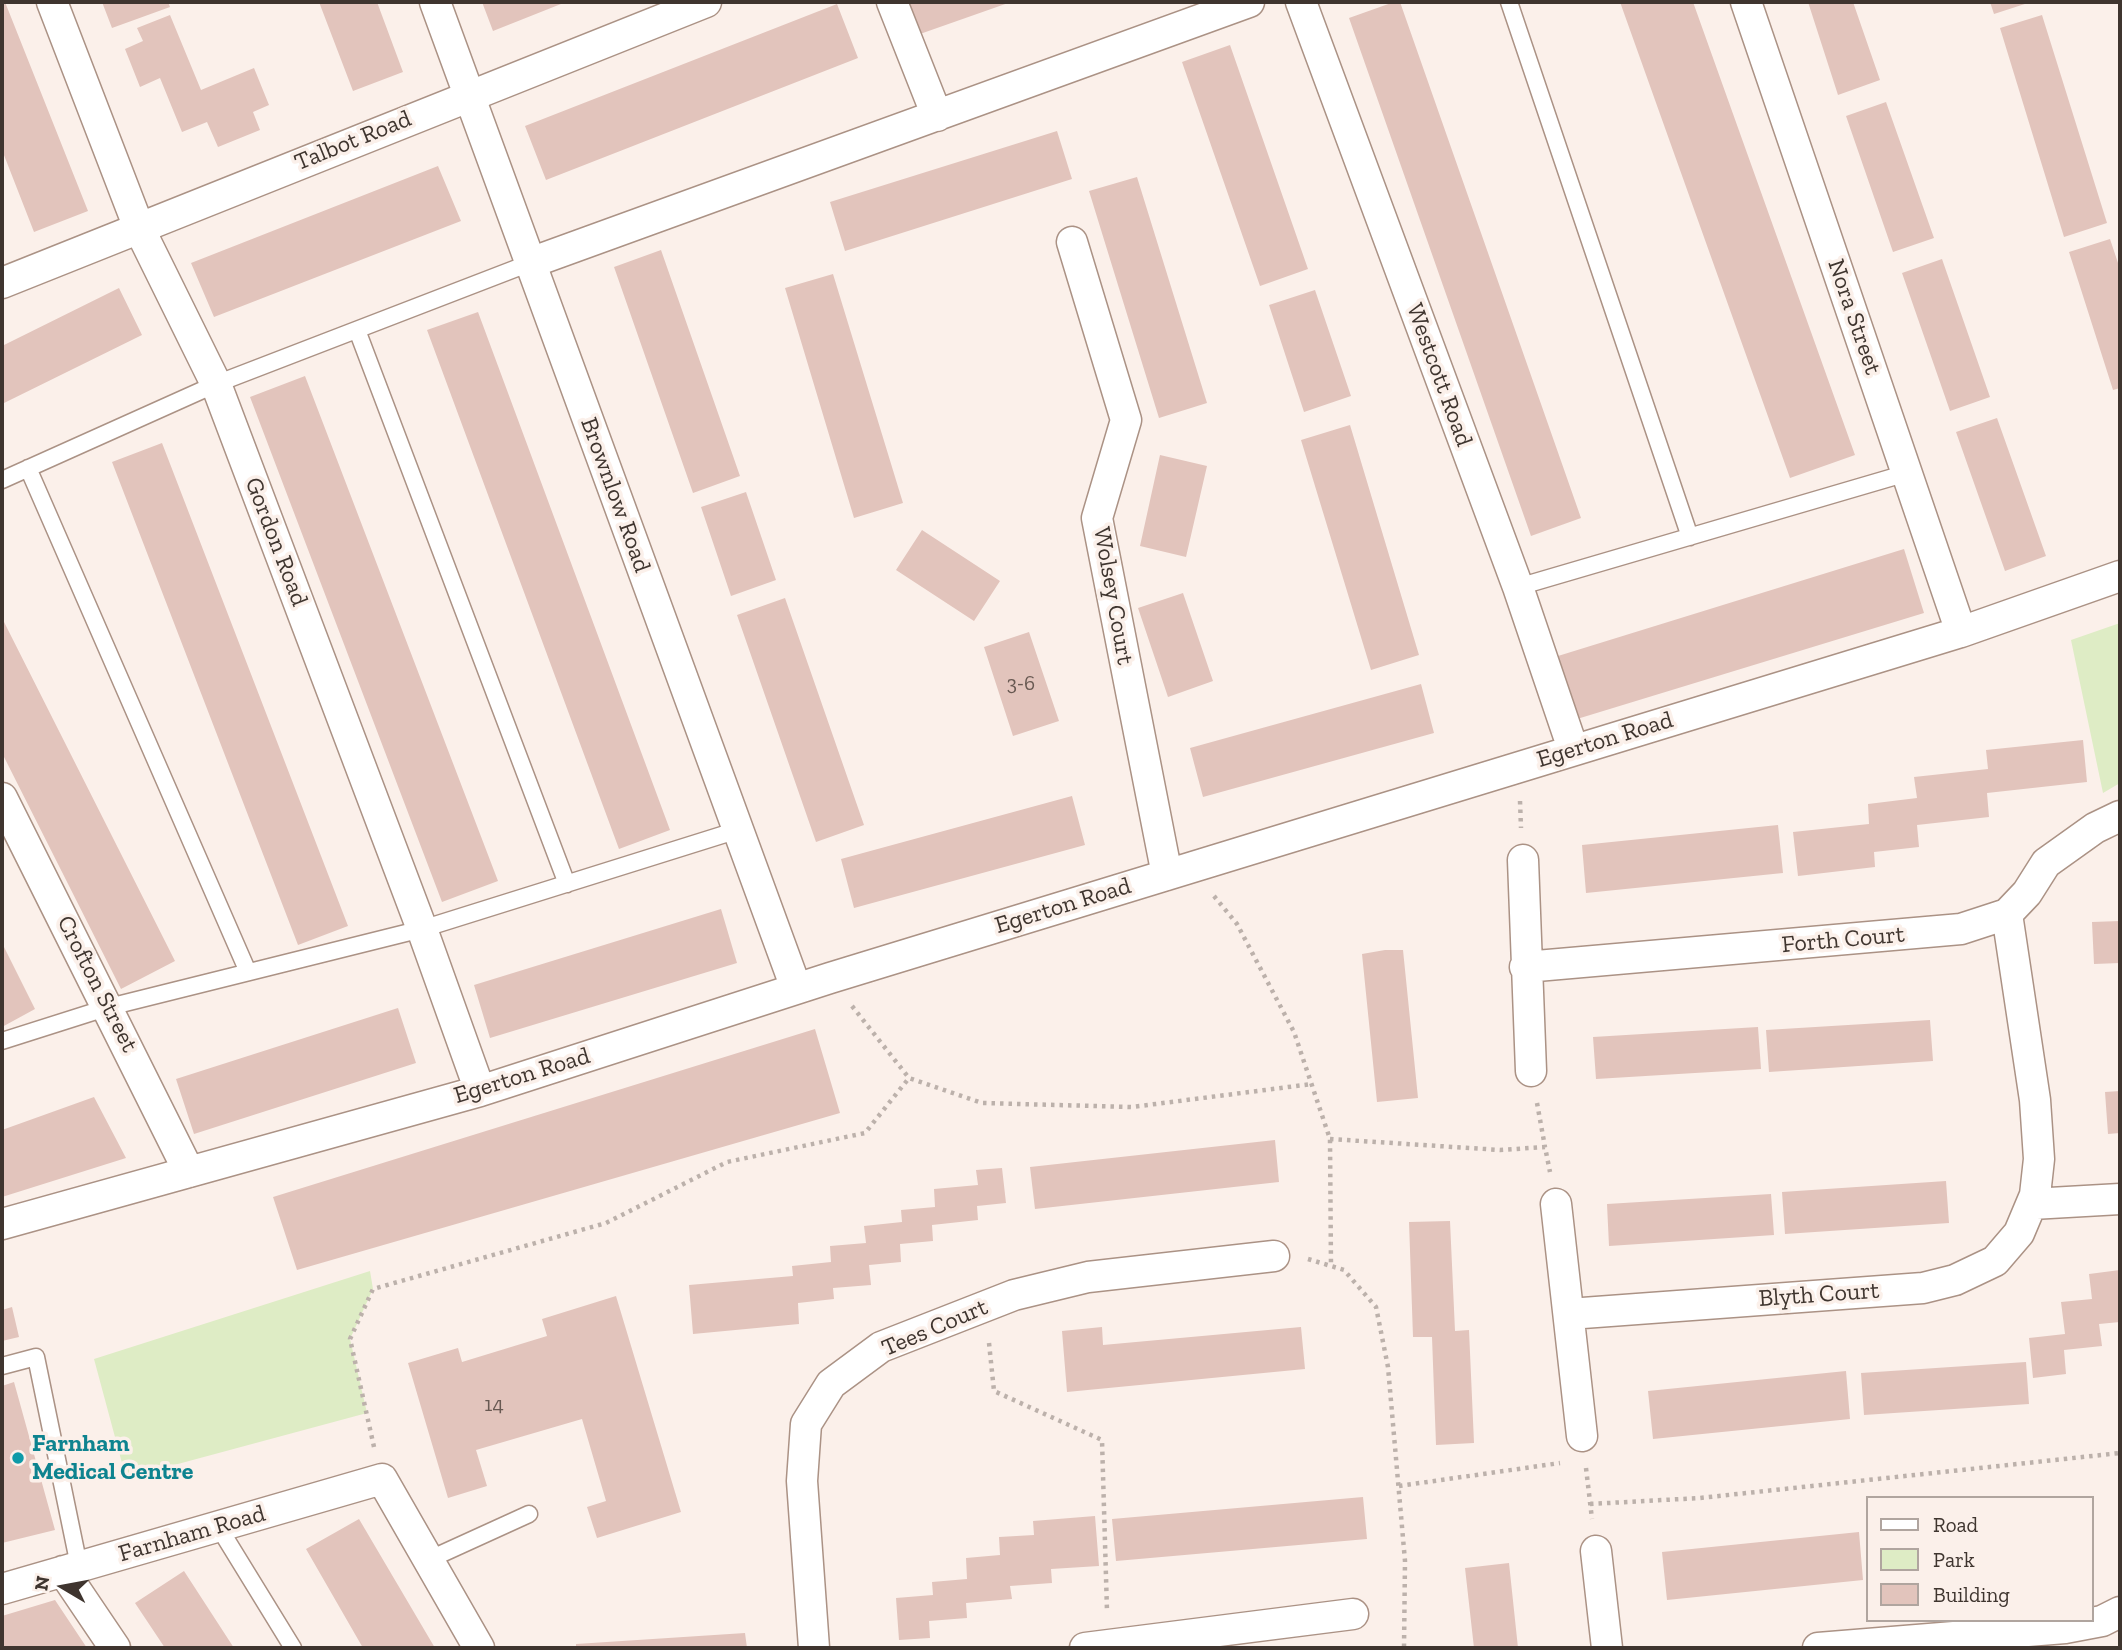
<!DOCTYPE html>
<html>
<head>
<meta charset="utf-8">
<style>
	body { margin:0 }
	#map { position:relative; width:2122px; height:1650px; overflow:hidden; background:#fbf0ea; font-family:"Zilla Slab",serif }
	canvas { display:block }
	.frame { position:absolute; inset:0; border:4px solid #3f352f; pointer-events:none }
	.legend { position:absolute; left:1866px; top:1496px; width:228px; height:126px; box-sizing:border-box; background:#fbf0ea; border:2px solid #b0a59f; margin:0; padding:9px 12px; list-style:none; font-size:21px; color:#3f352f }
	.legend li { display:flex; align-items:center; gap:14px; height:35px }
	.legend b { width:35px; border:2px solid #b0a59f }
	.north { position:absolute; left:28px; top:1552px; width:70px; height:70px; -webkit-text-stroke:5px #fbf0ea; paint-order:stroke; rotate:280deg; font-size:19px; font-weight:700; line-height:28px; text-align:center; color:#3f352f }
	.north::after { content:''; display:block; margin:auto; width:24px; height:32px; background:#3f352f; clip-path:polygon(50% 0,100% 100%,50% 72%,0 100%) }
</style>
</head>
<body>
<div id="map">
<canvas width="2122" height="1650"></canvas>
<div class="frame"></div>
<ul class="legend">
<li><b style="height:9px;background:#fff"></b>Road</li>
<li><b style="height:19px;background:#deecc5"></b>Park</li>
<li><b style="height:19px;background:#e2c4bc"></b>Building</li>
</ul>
<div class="north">N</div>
</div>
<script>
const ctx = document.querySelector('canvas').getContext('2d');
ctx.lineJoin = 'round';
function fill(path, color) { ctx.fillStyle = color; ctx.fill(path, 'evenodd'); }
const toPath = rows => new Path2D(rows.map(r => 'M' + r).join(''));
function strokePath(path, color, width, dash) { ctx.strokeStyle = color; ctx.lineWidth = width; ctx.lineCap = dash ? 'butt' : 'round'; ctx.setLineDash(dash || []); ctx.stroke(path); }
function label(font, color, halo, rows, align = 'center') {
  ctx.font = font + ' "Zilla Slab",serif'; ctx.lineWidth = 7; ctx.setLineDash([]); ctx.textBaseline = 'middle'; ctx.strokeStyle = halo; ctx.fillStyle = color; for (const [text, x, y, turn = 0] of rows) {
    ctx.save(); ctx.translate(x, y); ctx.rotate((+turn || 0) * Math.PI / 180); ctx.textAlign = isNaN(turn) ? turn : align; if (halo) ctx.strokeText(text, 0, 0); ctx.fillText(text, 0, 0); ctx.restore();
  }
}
fill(toPath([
	[2120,623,2120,783,2103,793,2071,640],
	[370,1271,373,1289,350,1339,367,1413,126,1478,94,1359]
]), '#deecc5');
fill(toPath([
	[2,2,5,2,88,211,34,232,2,150],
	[102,2,168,2,170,7,112,28],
	[319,2,377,2,403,72,353,91],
	[482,2,566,2,493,31],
	[909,2,1011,2,920,34],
	[1394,2,1400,2,1581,518,1531,536,1349,18],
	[1620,2,1693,2,1855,455,1790,478],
	[1808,2,1853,2,1880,80,1838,95],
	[1990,2,2031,2,1994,14],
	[837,4,858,58,546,180,525,126],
	[170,15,201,90,254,68,269,105,253,112,260,130,218,147,207,122,182,132,160,78,140,87,125,49,143,41,137,28],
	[2042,15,2107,223,2064,237,2000,28],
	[1230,45,1308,269,1260,286,1182,62],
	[1886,102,1934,238,1893,252,1846,116],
	[1057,131,1072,179,845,251,830,202],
	[438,166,461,221,214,317,191,263],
	[1137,177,1207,403,1159,418,1089,191],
	[2110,239,2120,269,2120,388,2113,390,2069,252],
	[661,250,740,476,693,493,614,267],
	[1942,259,1990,397,1950,411,1902,273],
	[833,274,903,503,854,518,785,288],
	[119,288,142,335,2,404,2,346],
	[1315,290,1351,396,1304,412,1269,305],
	[478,312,670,830,619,849,427,330],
	[305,376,498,881,442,902,250,397],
	[1997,418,2046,556,2005,571,1956,432],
	[1350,425,1419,655,1371,670,1301,440],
	[162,443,348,926,298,945,112,462],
	[1160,455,1207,466,1186,557,1140,546],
	[746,492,776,580,731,596,701,507],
	[922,530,1000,581,974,621,896,570],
	[1904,549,1924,613,1577,719,1558,656],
	[1183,593,1213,681,1168,697,1138,608],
	[785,598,864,825,816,842,737,615],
	[2,618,175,961,121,989,2,753],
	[1029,632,1059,721,1013,736,984,647],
	[1421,684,1434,733,1203,797,1190,748],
	[2083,740,2087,782,1987,793,1989,817,1917,825,1919,847,1874,852,1875,867,1798,876,1793,832,1869,824,1868,804,1917,798,1914,777,1988,769,1986,750],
	[1072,796,1085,845,854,908,841,859],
	[1778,825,1783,873,1586,893,1582,845],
	[721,909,737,963,490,1038,474,985],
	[2120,921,2120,963,2094,964,2092,922],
	[2,943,35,1009,2,1027],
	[1385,950,1403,950,1418,1098,1377,1102,1362,954],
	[398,1008,416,1063,194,1134,176,1079],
	[1930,1020,1933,1061,1769,1072,1766,1030],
	[1758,1027,1761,1069,1596,1079,1593,1037],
	[815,1029,840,1113,297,1270,273,1197],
	[2120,1091,2120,1133,2108,1134,2105,1092],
	[94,1097,126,1158,2,1197,2,1130],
	[1275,1140,1279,1182,1035,1209,1030,1167],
	[1002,1168,1006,1203,977,1206,978,1220,932,1225,933,1241,900,1244,901,1262,869,1265,871,1285,833,1288,834,1299,798,1303,799,1324,693,1334,689,1285,793,1276,792,1266,831,1262,830,1246,866,1243,864,1226,902,1222,901,1210,935,1207,934,1189,978,1185,976,1170],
	[1946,1181,1949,1223,1785,1234,1782,1192],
	[1771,1194,1774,1235,1609,1246,1607,1204],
	[1450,1221,1455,1331,1469,1330,1474,1443,1436,1445,1432,1337,1413,1337,1409,1222],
	[2120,1270,2120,1322,2099,1324,2102,1346,2064,1350,2066,1374,2033,1378,2029,1338,2065,1334,2061,1302,2092,1299,2089,1274],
	[616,1296,681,1512,597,1538,587,1507,606,1501,582,1419,476,1450,487,1486,448,1498,408,1363,458,1348,462,1362,547,1336,542,1319],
	[12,1307,19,1337,2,1341,2,1310],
	[1102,1327,1103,1345,1301,1327,1305,1369,1067,1392,1062,1331],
	[2026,1362,2029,1404,1864,1415,1861,1373],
	[1846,1371,1850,1419,1653,1439,1648,1391],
	[14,1382,55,1530,2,1543,2,1386],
	[1363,1497,1367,1539,1116,1561,1112,1519],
	[1095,1516,1099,1566,1051,1569,1052,1583,1010,1586,1012,1599,966,1603,967,1618,929,1621,930,1638,899,1640,896,1598,933,1595,932,1582,967,1579,966,1558,1000,1555,999,1537,1034,1535,1033,1521],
	[359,1519,435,1648,363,1648,306,1549],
	[1859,1532,1863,1580,1667,1600,1662,1552],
	[1509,1563,1518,1648,1474,1648,1465,1568],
	[184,1571,234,1648,165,1648,135,1603],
	[55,1600,87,1648,2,1648,2,1616],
	[745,1633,747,1648,576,1648,576,1644]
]), '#e2c4bc');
const service = toPath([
	[1509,2,1690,537],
	[357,330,567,884],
	[28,468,248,972],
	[2,480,216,384,530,263],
	[1518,587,1907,473],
	[2,1041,109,1007,422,929,738,830],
	[2,1366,36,1357,79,1566],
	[218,1526,293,1648],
	[428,1560,529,1514]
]);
const minor = toPath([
	[52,2,139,228,216,384,422,929,480,1091],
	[435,2,796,988],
	[892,2,937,116],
	[1301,2,1518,587,1573,749],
	[1746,2,1961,632],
	[1072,242,1126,420,1097,518,1167,875],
	[530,263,1249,2],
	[2,283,706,2],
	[2,798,189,1172],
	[1523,860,1531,1071],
	[1525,967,1961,929,2007,914,2027,893,2046,863,2095,828,2120,816],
	[1556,1204,1582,1436],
	[2032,1204,2120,1199],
	[2,1224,480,1091,830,978,1961,632,2120,576],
	[1569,1314,1923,1288,1955,1280,1995,1261,2019,1233,2035,1195,2039,1159,2035,1100,2007,914],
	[1596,1551,1607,1648],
	[63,1571,115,1648],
	[2,1589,382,1479,479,1648],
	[814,1648,802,1481,806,1424,831,1384,881,1347,1014,1295,1088,1277,1274,1256],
	[1085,1648,1353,1614],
	[1818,1648,2065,1628,2102,1621,2120,1612]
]);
strokePath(service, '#ab9285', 19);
strokePath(minor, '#ab9285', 33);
strokePath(toPath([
	[1520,801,1521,828],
	[1214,896,1237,924,1294,1032,1330,1139,1331,1267],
	[852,1006,909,1078,982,1103,1132,1107,1312,1084],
	[1537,1103,1545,1147],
	[1330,1139,1500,1150,1545,1147,1550,1172],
	[1308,1259,1344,1270,1376,1307,1388,1367,1405,1561,1404,1648],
	[989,1343,994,1391,1102,1440,1107,1611],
	[374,1447,350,1339,373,1289,606,1223,727,1162,865,1133,909,1078],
	[1586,1468,1592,1519],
	[1399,1486,1560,1463],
	[1590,1504,1700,1498,2120,1453]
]), '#bcb1ab', 4.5, [3.5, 5]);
strokePath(service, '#fff', 16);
strokePath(minor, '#fff', 30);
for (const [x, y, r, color] of [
	[18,1458,7,"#0f9aa8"]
]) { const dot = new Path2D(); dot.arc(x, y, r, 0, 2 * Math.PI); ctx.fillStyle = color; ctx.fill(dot); strokePath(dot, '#fbf0ea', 2.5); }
label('21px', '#685952', null, [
	["3-6",1021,684],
	["14",494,1405]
]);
label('24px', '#3f352f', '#fbf0ea', [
	["Talbot Road",353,141,-22],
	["Nora Street",1854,317,71],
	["Westcott Road",1439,375,70],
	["Brownlow Road",615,495,70],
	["Gordon Road",276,542,69],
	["Wolsey Court",1113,596,80],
	["Egerton Road",1605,740,-17],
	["Egerton Road",1063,906,-17],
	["Forth Court",1843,940,-5],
	["Crofton Street",97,984,63],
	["Egerton Road",522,1076,-17],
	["Blyth Court",1819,1295,-4],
	["Tees Court",935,1328,-23],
	["Farnham Road",192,1534,-16]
]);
label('bold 24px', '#0d838f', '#fbf0ea', [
	["Farnham",32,1444],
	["Medical Centre",32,1472]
], 'left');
</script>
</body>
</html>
